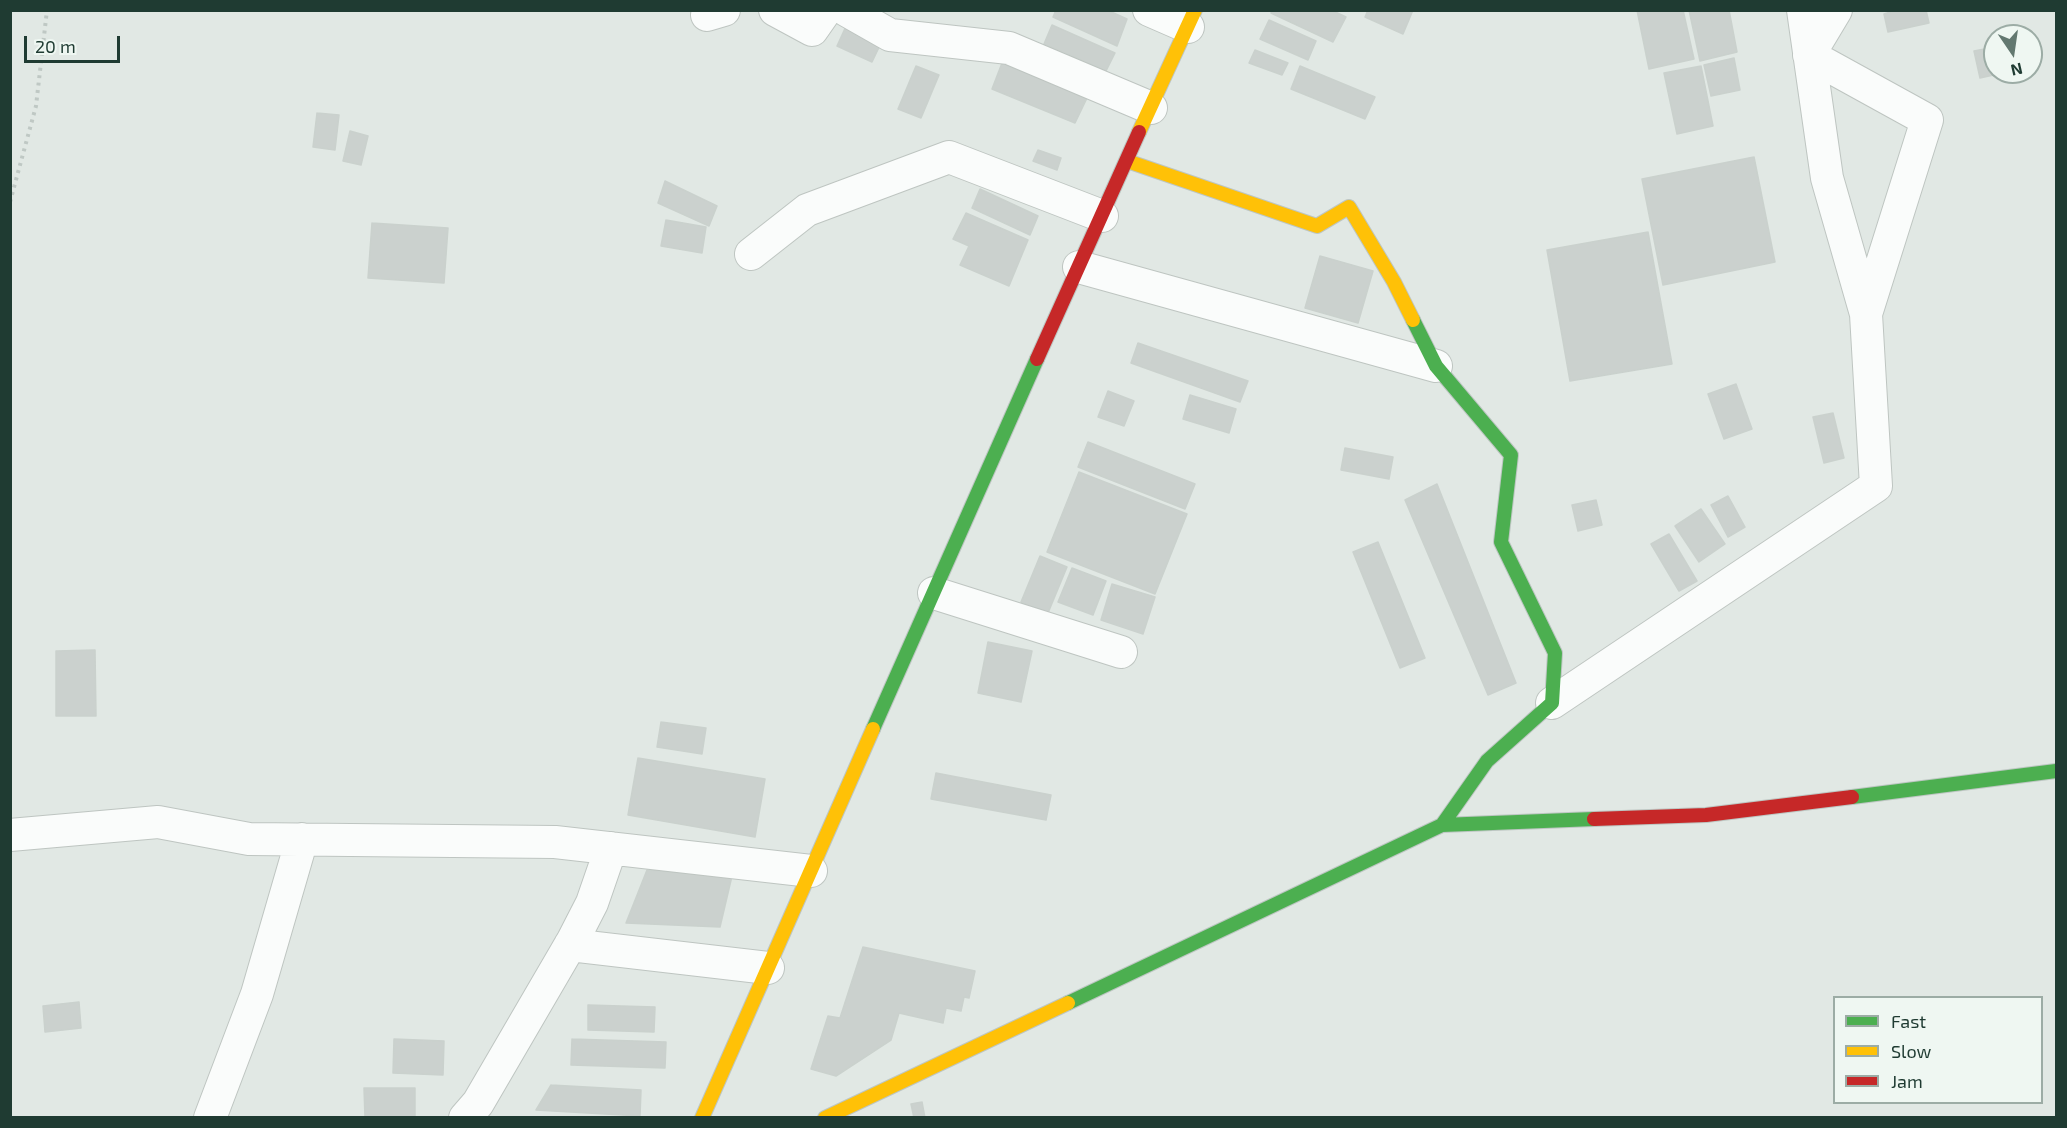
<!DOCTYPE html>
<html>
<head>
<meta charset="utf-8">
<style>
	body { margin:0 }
	#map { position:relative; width:2067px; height:1128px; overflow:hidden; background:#e1e8e4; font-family:"Exo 2",sans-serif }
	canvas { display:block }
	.frame { position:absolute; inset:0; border:12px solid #1f3b32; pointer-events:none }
	.legend { position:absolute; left:1833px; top:996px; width:210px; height:108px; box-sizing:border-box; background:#eff7f2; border:2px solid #9caca5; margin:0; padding:8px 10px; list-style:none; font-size:18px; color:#1f3b32 }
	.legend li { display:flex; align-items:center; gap:12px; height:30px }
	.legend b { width:30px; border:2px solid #9caca5 }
	.north { position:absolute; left:1983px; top:24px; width:60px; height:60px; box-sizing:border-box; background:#eff7f2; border:2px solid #9caca5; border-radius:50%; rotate:167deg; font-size:16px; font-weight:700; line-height:24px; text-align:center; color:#1f3b32 }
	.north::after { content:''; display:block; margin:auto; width:21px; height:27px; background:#637870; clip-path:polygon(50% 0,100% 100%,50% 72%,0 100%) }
	.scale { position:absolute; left:24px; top:36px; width:96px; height:27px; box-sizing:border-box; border:3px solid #1f3b32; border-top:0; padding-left:8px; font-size:18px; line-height:21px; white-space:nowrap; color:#1f3b32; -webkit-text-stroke:4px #eff7f2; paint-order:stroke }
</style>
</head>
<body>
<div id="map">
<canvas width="2067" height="1128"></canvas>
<div class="frame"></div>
<ul class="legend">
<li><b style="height:8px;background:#4caf50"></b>Fast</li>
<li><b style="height:8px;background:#ffc107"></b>Slow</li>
<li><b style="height:8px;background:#c62828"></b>Jam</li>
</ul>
<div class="north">N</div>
<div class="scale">20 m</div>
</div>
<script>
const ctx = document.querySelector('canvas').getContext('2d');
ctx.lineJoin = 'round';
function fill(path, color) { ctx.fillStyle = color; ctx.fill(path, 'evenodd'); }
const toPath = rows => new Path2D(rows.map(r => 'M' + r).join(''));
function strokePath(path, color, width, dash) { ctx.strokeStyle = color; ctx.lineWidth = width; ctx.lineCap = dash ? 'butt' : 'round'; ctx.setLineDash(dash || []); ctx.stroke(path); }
const building = toPath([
	[1056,10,1107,10,1127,19,1117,46,1053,17,1056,10],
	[1272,10,1331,10,1346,17,1333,42,1271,13,1272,10],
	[1368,10,1413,10,1403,34,1365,17,1368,10],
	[1637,10,1683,10,1694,59,1649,69,1637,10],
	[1689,10,1729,10,1737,52,1700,61,1689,10],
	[1897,10,1926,10,1929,23,1888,32,1884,14,1897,10],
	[1269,20,1316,41,1308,60,1260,39,1269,20],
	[847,24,882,41,872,62,837,46,847,24],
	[1052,25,1115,53,1106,71,1044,44,1052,25],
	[2033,39,2038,66,2031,67,2031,40,2033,39],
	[1995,47,1995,72,2007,72,1980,78,1974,51,1995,47],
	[1255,50,1288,63,1282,75,1249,63,1255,50],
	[1734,58,1740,90,1711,96,1704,65,1734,58],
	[1002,63,1087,98,1075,123,992,89,1002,63],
	[916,66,939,75,921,118,898,109,916,66],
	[1300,66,1375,97,1365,119,1291,89,1300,66],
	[1701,66,1713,126,1677,134,1664,73,1701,66],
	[317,113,339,115,335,150,313,147,317,113],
	[350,131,368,136,361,165,343,161,350,131],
	[1038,150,1061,158,1057,170,1033,161,1038,150],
	[1754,157,1775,262,1663,285,1642,179,1754,157],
	[665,181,717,206,709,226,658,203,665,181],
	[980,189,1038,216,1030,235,972,208,980,189],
	[966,213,1028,240,1009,286,960,265,969,246,953,239,966,213],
	[666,220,706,227,702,253,661,246,666,220],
	[372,223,448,228,444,283,368,278,372,223],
	[1648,232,1672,364,1570,381,1547,250,1648,232],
	[1320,256,1373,271,1358,323,1305,308,1320,256],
	[1138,343,1248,381,1240,402,1131,363,1138,343],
	[1736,384,1752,429,1724,439,1708,394,1736,384],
	[1108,391,1134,401,1124,426,1098,417,1108,391],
	[1190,395,1236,409,1229,433,1183,419,1190,395],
	[1833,413,1844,458,1824,463,1813,417,1833,413],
	[1088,442,1195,484,1185,509,1078,467,1088,442],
	[1345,448,1393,457,1389,479,1341,470,1345,448],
	[1079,472,1187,514,1155,594,1047,552,1079,472],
	[1437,484,1516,683,1488,695,1405,500,1437,484],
	[1728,496,1745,527,1728,537,1711,505,1728,496],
	[1596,500,1602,525,1578,531,1572,505,1596,500],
	[1701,509,1725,544,1699,562,1675,526,1701,509],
	[1669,534,1697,581,1679,591,1651,544,1669,534],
	[1378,542,1425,658,1400,668,1353,552,1378,542],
	[1040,556,1067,567,1048,613,1021,602,1040,556],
	[1072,568,1106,581,1093,615,1058,602,1072,568],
	[1112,584,1155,597,1143,634,1101,620,1112,584],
	[988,642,1032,651,1021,702,978,693,988,642],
	[95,650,96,716,56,716,56,651,95,650],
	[661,722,706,728,702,754,657,747,661,722],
	[638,758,765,779,755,837,628,815,638,758],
	[936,773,1051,795,1046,820,931,799,936,773],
	[647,870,732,876,720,927,626,923,647,870],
	[863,947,975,971,969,998,964,997,961,1011,946,1008,943,1023,899,1013,891,1040,836,1076,811,1069,828,1016,840,1018,863,947],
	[79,1002,81,1028,45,1032,43,1006,79,1002],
	[588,1005,655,1007,654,1032,588,1030,588,1005],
	[394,1039,444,1041,443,1075,393,1073,394,1039],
	[572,1039,666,1042,665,1068,571,1065,572,1039],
	[551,1085,641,1090,640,1116,536,1110,551,1085],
	[364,1088,415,1088,415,1118,365,1118,364,1088],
	[922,1102,925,1118,914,1118,911,1104,922,1102]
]);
fill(building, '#cbd1ce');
strokePath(building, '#cad1cd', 1.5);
const street = toPath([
	[775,10,812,30,826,10],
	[846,10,890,35,1009,48,1151,108],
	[1149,10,1188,27],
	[1836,10,1809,55,1927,120,1866,314],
	[707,15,724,10],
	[751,254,807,210,949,157,1102,216],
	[1079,267,1436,366],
	[934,593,1121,652],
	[1552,703,1876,486,1866,314,1827,178,1803,10],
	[10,835,158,822,249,839,555,842,811,871],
	[570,945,768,968],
	[210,1118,257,994,302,839],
	[465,1118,478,1103,573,940,592,903,611,848]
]);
const fast = toPath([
	[1413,320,1436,366,1511,455,1501,542,1555,653,1552,703,1487,761,1442,825],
	[873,729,1037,359],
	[1852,797,2056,771],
	[1068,1003,1442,825,1594,819]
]);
const slow = toPath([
	[1139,132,1195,10],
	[1127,161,1317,226,1349,207,1394,282,1413,320],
	[702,1118,873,729],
	[825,1118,1068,1003]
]);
const jam = toPath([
	[1037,359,1139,132],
	[1594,819,1706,815,1852,797]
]);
strokePath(street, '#bec5c1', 34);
strokePath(fast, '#bdc6c2', 16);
strokePath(slow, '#bdc6c2', 16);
strokePath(jam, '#bdc6c2', 16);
strokePath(toPath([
	[10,202,36,106,47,10]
]), '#bfc8c4', 4, [3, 4.5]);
strokePath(street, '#fafcfb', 32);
strokePath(fast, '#4caf50', 14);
strokePath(slow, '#ffc107', 14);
strokePath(jam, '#c62828', 14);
</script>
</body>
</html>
